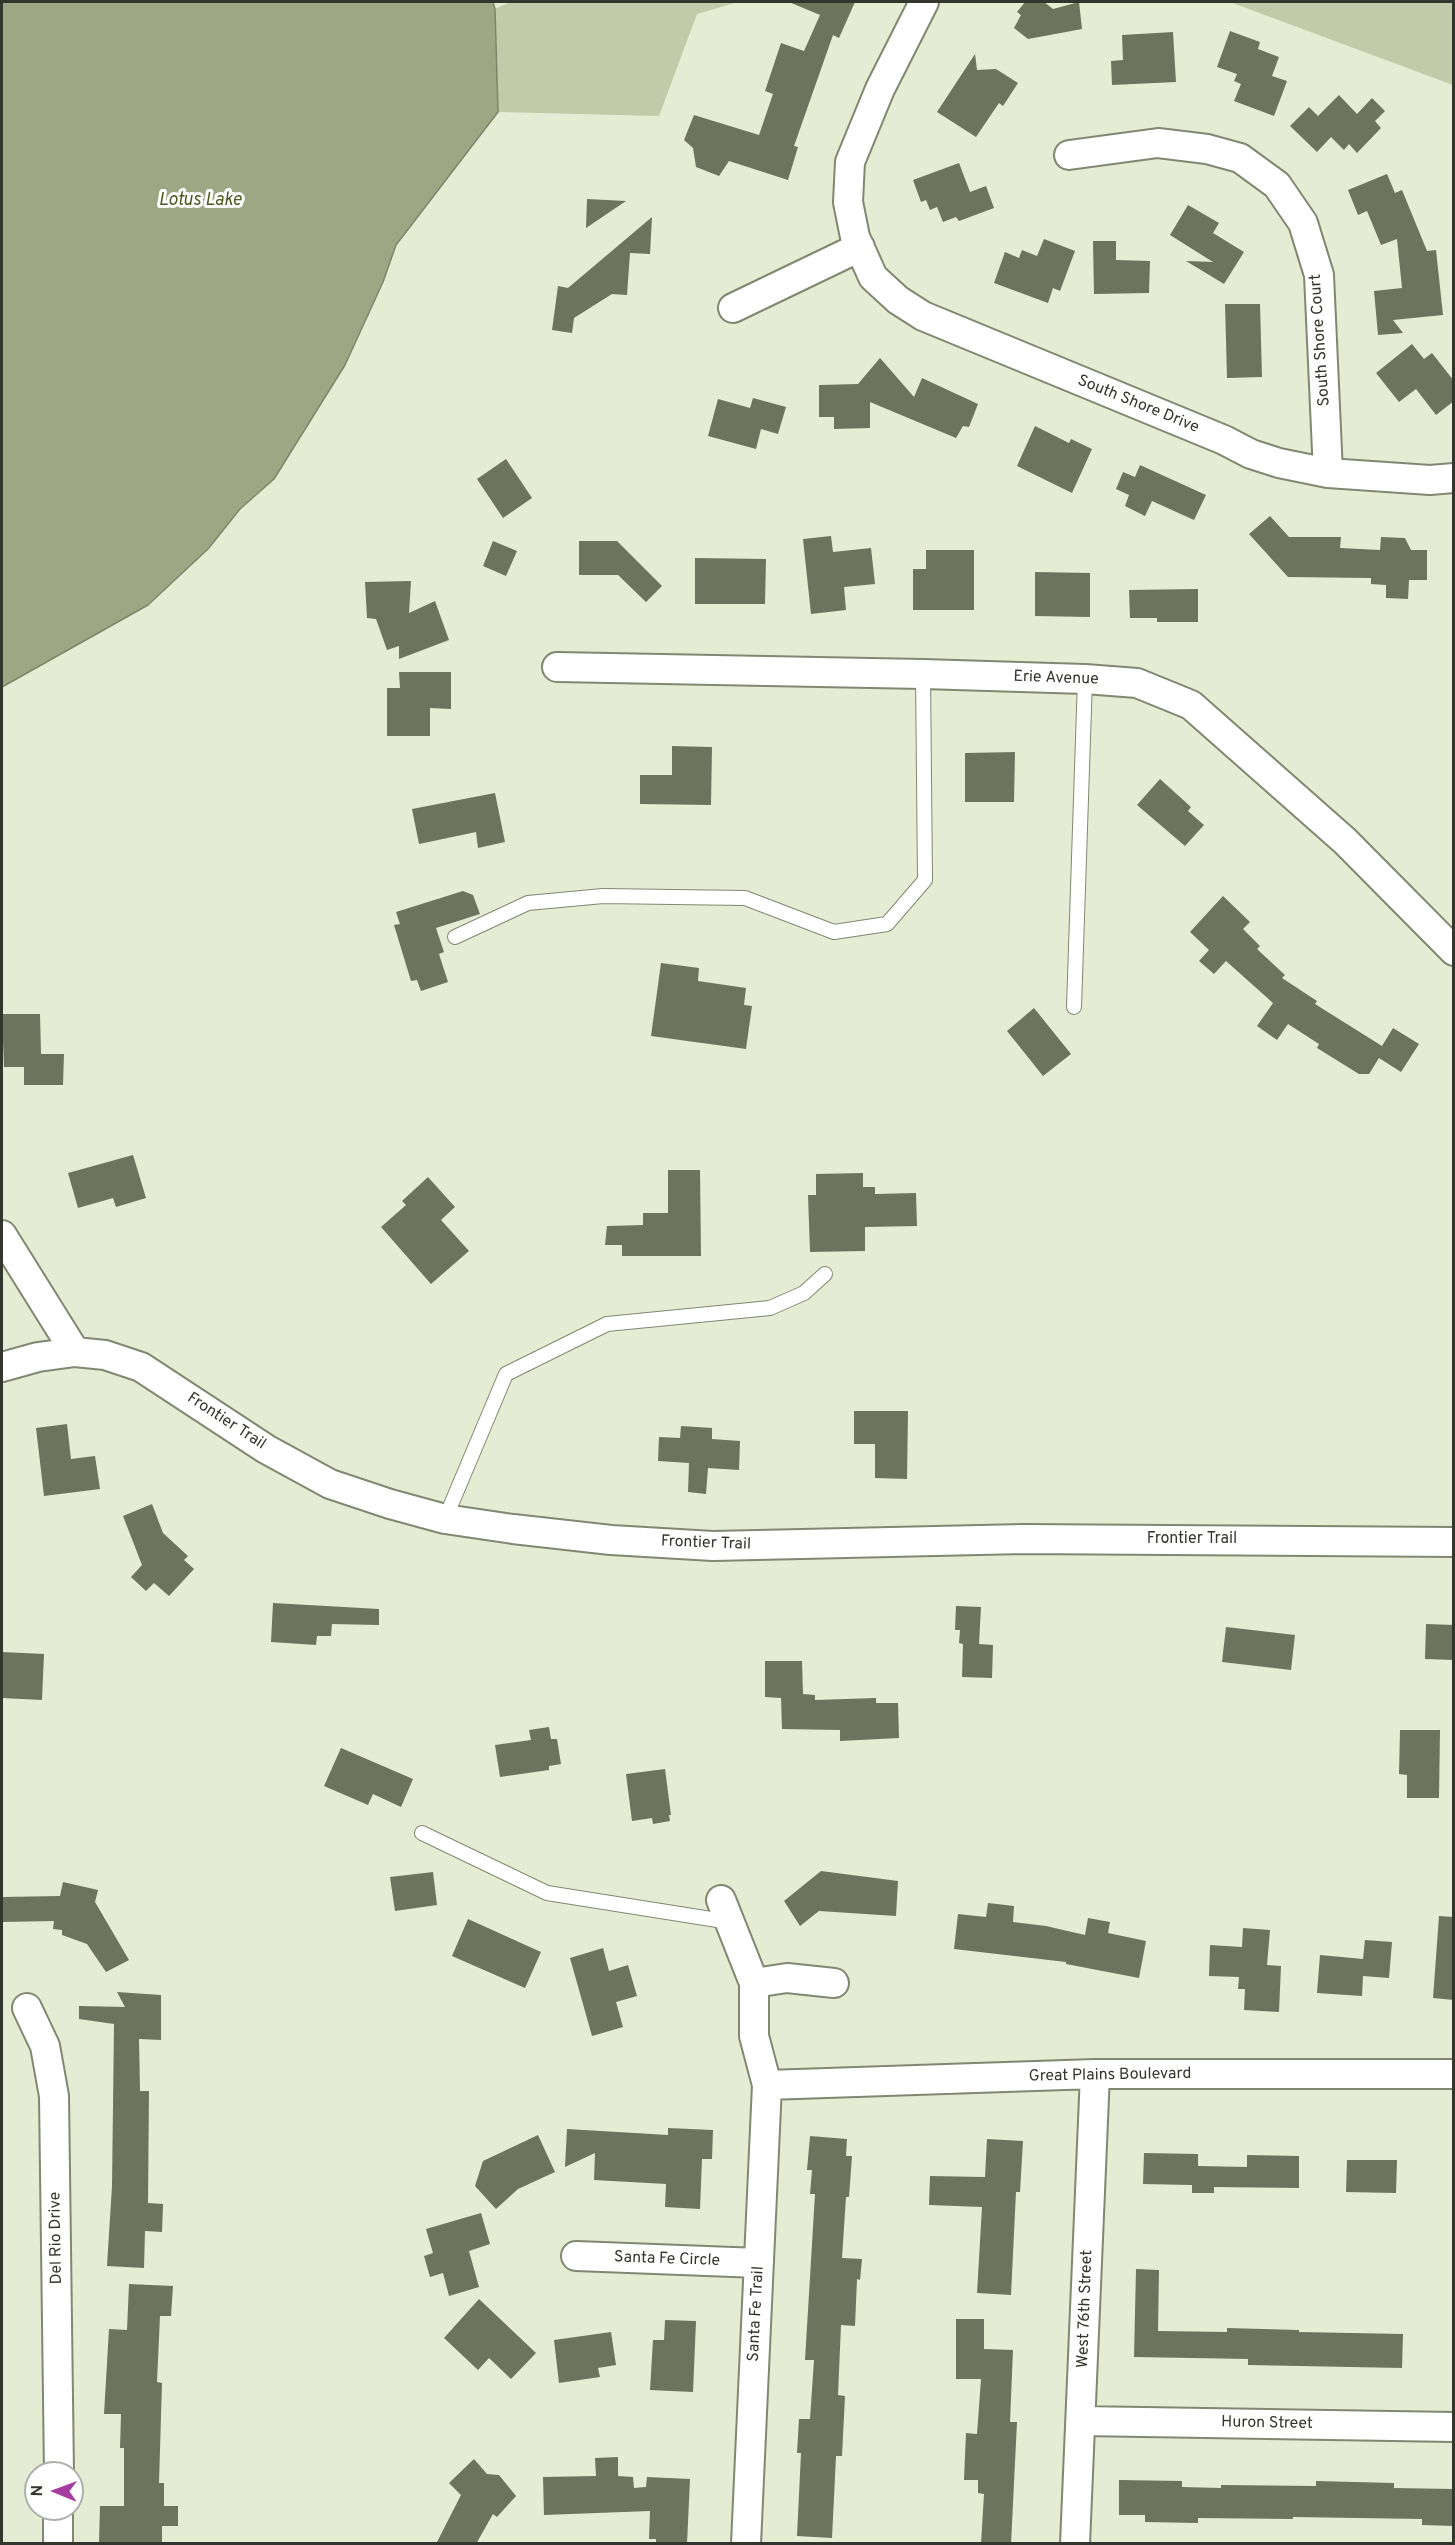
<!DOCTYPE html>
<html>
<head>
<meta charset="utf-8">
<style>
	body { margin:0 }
	#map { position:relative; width:1455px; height:2545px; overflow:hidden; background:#e5ecd3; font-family:Overpass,sans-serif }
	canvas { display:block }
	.frame { position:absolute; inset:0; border:3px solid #34362d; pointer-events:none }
	.north { position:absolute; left:24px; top:2461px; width:60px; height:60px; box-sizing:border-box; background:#fff; border:2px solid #aeafab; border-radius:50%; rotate:271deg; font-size:16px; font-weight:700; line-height:24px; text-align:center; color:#34362d }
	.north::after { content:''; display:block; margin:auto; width:21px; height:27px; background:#a43da0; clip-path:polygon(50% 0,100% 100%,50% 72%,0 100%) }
</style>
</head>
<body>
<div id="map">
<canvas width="1455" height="2545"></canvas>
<div class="frame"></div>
<div class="north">N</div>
</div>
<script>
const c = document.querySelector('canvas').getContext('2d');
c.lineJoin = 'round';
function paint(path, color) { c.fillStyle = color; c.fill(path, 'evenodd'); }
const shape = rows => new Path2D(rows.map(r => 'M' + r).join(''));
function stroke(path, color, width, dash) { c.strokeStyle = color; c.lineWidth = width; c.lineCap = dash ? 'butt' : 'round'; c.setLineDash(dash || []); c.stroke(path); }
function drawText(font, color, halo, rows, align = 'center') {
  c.font = font + ' Overpass,sans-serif'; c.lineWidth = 6; c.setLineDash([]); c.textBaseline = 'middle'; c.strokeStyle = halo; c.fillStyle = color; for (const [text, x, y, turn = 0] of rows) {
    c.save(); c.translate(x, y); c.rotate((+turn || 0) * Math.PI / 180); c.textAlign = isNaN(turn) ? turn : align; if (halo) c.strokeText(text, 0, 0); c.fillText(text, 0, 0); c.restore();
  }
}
const green = shape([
	[510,2,738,2,697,14,659,116,498,112,495,9],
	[1230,2,1453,2,1453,85]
]);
const water = shape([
	[2,2,493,2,495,9,498,112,396,245,383,282,345,365,274,479,240,509,208,549,148,605,2,687,2,2]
]);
const building = shape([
	[789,2,855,2,839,38,833,35,794,146,798,147,788,180,729,161,719,176,696,167,693,148,684,140,694,115,759,135,773,94,765,91,781,43,804,51,820,15],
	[1025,2,1044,2,1053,9,1079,2,1082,29,1028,39,1014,28,1021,15,1017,12],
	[1230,31,1260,42,1258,49,1279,57,1272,76,1287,81,1274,116,1234,101,1241,84,1234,81,1237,74,1217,67],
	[1173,32,1176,82,1112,85,1111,61,1123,60,1122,35],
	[975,54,977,70,996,69,1018,83,1003,106,999,103,976,137,937,112],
	[1339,95,1357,114,1372,98,1385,111,1375,121,1381,128,1357,153,1349,144,1344,150,1331,137,1317,152,1290,126,1309,107,1318,116],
	[959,163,970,192,986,186,994,208,959,221,956,217,943,222,937,207,930,210,926,200,921,202,913,180],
	[1387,174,1395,193,1402,190,1427,251,1436,250,1443,315,1393,320,1403,333,1378,335,1374,291,1402,288,1397,239,1381,245,1367,211,1358,215,1348,190],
	[587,199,626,201,586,228],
	[1188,205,1219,223,1213,233,1244,252,1224,284,1186,261,1213,262,1170,235],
	[652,217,650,254,630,253,627,295,612,294,574,318,572,333,552,330,558,286,568,288],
	[1044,239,1075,251,1060,291,1053,288,1048,303,994,283,1005,252,1019,258,1022,250,1037,256],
	[1093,241,1116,241,1116,260,1150,261,1149,293,1094,294],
	[1225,304,1260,304,1262,377,1227,378],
	[1412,344,1424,359,1432,353,1454,381,1454,401,1436,415,1416,389,1399,402,1376,373],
	[880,358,914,397,922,378,978,404,969,427,963,426,956,438,870,402,870,428,834,429,834,417,819,417,819,385,858,384],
	[753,398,786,407,778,434,761,429,756,449,708,436,718,399,750,408],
	[1035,426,1069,443,1071,439,1092,449,1072,493,1017,466],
	[506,459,532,498,503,518,477,479],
	[1140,465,1206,495,1194,520,1152,501,1145,516,1125,506,1129,495,1116,489,1123,472,1135,477],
	[1270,516,1289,537,1341,537,1340,548,1380,550,1381,537,1405,538,1411,550,1427,550,1427,580,1409,580,1408,599,1386,598,1386,585,1371,584,1371,578,1288,577,1249,534],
	[831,536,833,552,871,548,875,584,844,587,846,610,811,614,803,539],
	[493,541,517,551,506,576,483,566],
	[579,541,617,541,662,586,646,602,618,575,579,575],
	[926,550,974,550,974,610,913,610,913,569,926,569],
	[695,558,766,559,765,604,695,604],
	[1035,572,1090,573,1090,617,1035,616],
	[411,581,409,613,435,601,449,640,399,659,399,646,387,650,376,619,367,618,365,582],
	[1198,589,1198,622,1157,622,1157,618,1130,618,1129,590],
	[399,672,451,672,451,709,430,708,430,736,387,736,387,688,400,688],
	[672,746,712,747,711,805,640,804,640,775,672,775],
	[1015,752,1014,802,965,802,965,753],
	[1160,779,1191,807,1188,811,1204,825,1185,846,1137,805],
	[495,793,505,842,478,848,476,832,419,844,412,809],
	[463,891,473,895,480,914,436,928,444,952,439,954,448,982,421,991,417,980,411,981,394,925,400,924,396,912],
	[1223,896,1250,922,1243,929,1260,946,1257,949,1285,975,1282,978,1317,1001,1315,1004,1382,1046,1393,1028,1419,1044,1401,1072,1379,1058,1369,1074,1359,1074,1317,1048,1319,1044,1288,1024,1277,1040,1257,1026,1273,1003,1226,961,1214,974,1199,961,1209,950,1190,932],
	[661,963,699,968,698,981,746,988,744,1005,752,1006,746,1049,651,1036],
	[1034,1008,1071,1054,1043,1076,1007,1031],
	[2,1014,40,1014,41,1054,64,1054,63,1085,24,1085,24,1067,4,1067],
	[133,1155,146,1198,116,1207,113,1198,78,1208,68,1173],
	[668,1170,700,1170,701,1256,622,1256,622,1245,605,1245,607,1226,643,1225,643,1213,668,1213],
	[863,1173,863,1187,875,1187,875,1194,916,1193,917,1226,865,1227,865,1251,810,1252,808,1195,816,1195,816,1174],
	[428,1177,455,1207,441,1220,469,1251,431,1284,381,1227,406,1205,402,1201],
	[854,1411,908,1411,907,1479,875,1478,875,1444,854,1444],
	[67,1424,71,1459,95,1456,100,1489,44,1496,36,1428],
	[681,1426,712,1428,712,1439,740,1441,739,1470,708,1468,706,1494,688,1492,689,1463,658,1461,659,1437,680,1438],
	[152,1504,163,1533,188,1556,184,1560,194,1569,169,1596,154,1583,146,1591,131,1577,142,1565,123,1516],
	[273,1603,379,1609,379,1625,332,1624,331,1636,317,1636,316,1645,271,1642],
	[956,1606,981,1607,979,1644,993,1645,992,1678,962,1677,963,1644,959,1643,960,1630,955,1630],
	[1426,1624,1454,1625,1454,1660,1425,1659],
	[1226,1627,1295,1635,1291,1670,1222,1662],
	[2,1652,44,1654,42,1700,2,1698],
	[765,1661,802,1661,803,1694,815,1695,815,1700,876,1698,876,1703,898,1703,899,1738,840,1741,840,1730,782,1729,781,1698,765,1697],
	[549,1727,551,1739,557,1739,561,1764,549,1766,549,1770,500,1777,495,1745,531,1740,529,1730],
	[1400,1730,1440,1730,1439,1798,1407,1798,1407,1775,1399,1774],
	[341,1748,413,1779,401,1807,373,1794,368,1805,324,1786],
	[665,1769,671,1815,669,1815,670,1821,653,1824,652,1818,632,1821,626,1774],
	[821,1871,898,1881,896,1916,819,1911,800,1926,784,1901],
	[433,1872,437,1905,395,1911,390,1877],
	[63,1882,98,1890,95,1902,129,1960,106,1972,87,1944,62,1935,62,1930,53,1929,54,1921,2,1922,2,1897,60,1896],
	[988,1903,1014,1906,1013,1922,1046,1926,1085,1935,1088,1918,1110,1922,1108,1933,1146,1941,1139,1978,1066,1964,1066,1962,954,1949,958,1914,986,1917],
	[1439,1916,1454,1917,1454,2000,1433,1998],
	[468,1919,541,1952,525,1988,452,1956],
	[1243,1928,1270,1930,1267,1965,1281,1966,1279,2012,1244,2010,1245,1989,1238,1989,1239,1977,1209,1976,1210,1945,1242,1947],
	[1365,1940,1392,1942,1389,1978,1363,1976,1362,1996,1317,1993,1320,1955,1363,1959],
	[603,1948,609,1971,628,1965,637,1996,616,2002,623,2027,592,2036,570,1958],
	[117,1992,161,1995,161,2040,139,2039,140,2091,149,2091,148,2203,163,2204,162,2232,145,2231,144,2268,107,2266,112,2186,114,2024,79,2019,79,2006,125,2007],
	[668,2128,713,2130,712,2159,702,2159,700,2209,665,2207,666,2184,594,2180,595,2153,565,2167,567,2129,668,2135],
	[538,2135,555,2172,518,2189,496,2209,475,2186,483,2161],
	[810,2136,847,2139,846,2156,852,2156,849,2197,846,2197,842,2258,862,2259,860,2280,857,2279,855,2326,841,2325,838,2395,845,2396,842,2456,836,2456,832,2538,797,2536,801,2453,797,2453,799,2419,810,2419,814,2360,805,2360,815,2194,810,2194,812,2170,807,2170],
	[987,2139,1023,2141,1020,2192,1016,2192,1011,2295,977,2293,982,2207,929,2205,930,2176,985,2177],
	[1144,2153,1198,2154,1198,2166,1247,2167,1247,2155,1299,2156,1299,2188,1214,2187,1214,2193,1192,2193,1192,2185,1143,2184],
	[1347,2160,1397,2160,1396,2193,1346,2192],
	[481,2213,490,2244,469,2251,479,2287,449,2296,443,2273,430,2277,424,2256,433,2253,426,2229],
	[1136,2269,1159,2270,1158,2331,1227,2332,1227,2328,1299,2330,1299,2332,1403,2334,1402,2368,1248,2365,1248,2359,1134,2357],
	[129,2284,173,2286,171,2316,160,2316,157,2382,162,2383,159,2483,164,2483,164,2506,178,2506,178,2526,162,2526,162,2542,99,2542,100,2506,124,2506,124,2448,120,2448,121,2414,104,2414,109,2329,127,2330],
	[479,2299,536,2353,511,2379,489,2358,478,2370,444,2338],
	[956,2319,984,2319,984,2349,1013,2350,1010,2422,1017,2422,1011,2544,981,2544,984,2494,978,2493,978,2480,964,2480,966,2433,977,2434,981,2379,956,2379],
	[665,2320,696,2321,693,2392,650,2390,653,2340,664,2340],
	[611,2332,616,2365,598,2368,600,2377,559,2383,554,2340],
	[618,2457,618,2476,633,2477,634,2488,646,2487,647,2477,690,2479,687,2544,656,2544,656,2539,649,2539,650,2511,544,2515,543,2477,596,2476,595,2458],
	[474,2459,487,2474,499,2475,516,2496,497,2517,493,2514,476,2544,436,2544,461,2495,449,2483],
	[1119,2480,1182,2481,1182,2487,1221,2488,1221,2485,1316,2486,1316,2481,1394,2483,1394,2488,1454,2489,1454,2526,1422,2525,1422,2519,1293,2517,1293,2519,1198,2518,1198,2523,1145,2522,1145,2515,1119,2515]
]);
const lane = shape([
	[455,937,528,903,603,896,745,898,834,932,887,924,925,880,923,674],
	[1074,1007,1085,679],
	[445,1519,506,1374,607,1324,770,1308,804,1293,825,1274],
	[422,1833,547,1893,730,1922]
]);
const street = shape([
	[924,2,880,89,850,162,848,202,855,237,873,277,898,300,923,316,1224,440,1251,454,1279,463,1328,473,1430,480,1454,478],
	[1069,155,1158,143,1207,149,1240,158,1277,185,1303,223,1319,275,1328,473],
	[733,308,860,247],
	[557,667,923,674,1085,679,1137,683,1191,705,1345,841,1454,951],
	[2,1235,75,1352],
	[2,1367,38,1357,75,1352,105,1355,141,1367,266,1449,330,1484,390,1504,445,1519,513,1529,611,1540,713,1546,1024,1539,1454,1542],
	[721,1900,754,1983,754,2036,767,2085,746,2544],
	[754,1983,787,1978,834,1983],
	[27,2008,45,2046,54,2096,59,2473],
	[767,2085,1095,2074,1454,2074],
	[576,2256,759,2263],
	[1081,2421,1454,2427],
	[58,2544,58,2509],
	[1075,2544,1095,2074]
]);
const streetNames = [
	["South Shore Court",1321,340,-94],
	["South Shore Drive",1138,405,22],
	["Erie Avenue",1056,679,2],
	["Frontier Trail",226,1422,33],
	["Frontier Trail",1192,1540],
	["Frontier Trail",706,1544,2],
	["Great Plains Boulevard",1110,2076,-1],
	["Del Rio Drive",57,2238,-91],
	["Santa Fe Circle",667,2260,2],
	["West 76th Street",1086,2309,-88],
	["Santa Fe Trail",757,2314,-87],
	["Huron Street",1267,2424,1]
];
const waterNames = [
	["Lotus Lake",200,201]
];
paint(green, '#c1caa9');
paint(water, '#9ea784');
stroke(water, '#7e856a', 1.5);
paint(building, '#6d735d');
stroke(lane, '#828771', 16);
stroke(street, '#828771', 32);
stroke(lane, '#fff', 14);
stroke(street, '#fff', 28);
drawText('16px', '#34362d', '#fff', streetNames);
drawText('italic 18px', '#4e5922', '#fff', waterNames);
</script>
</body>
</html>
